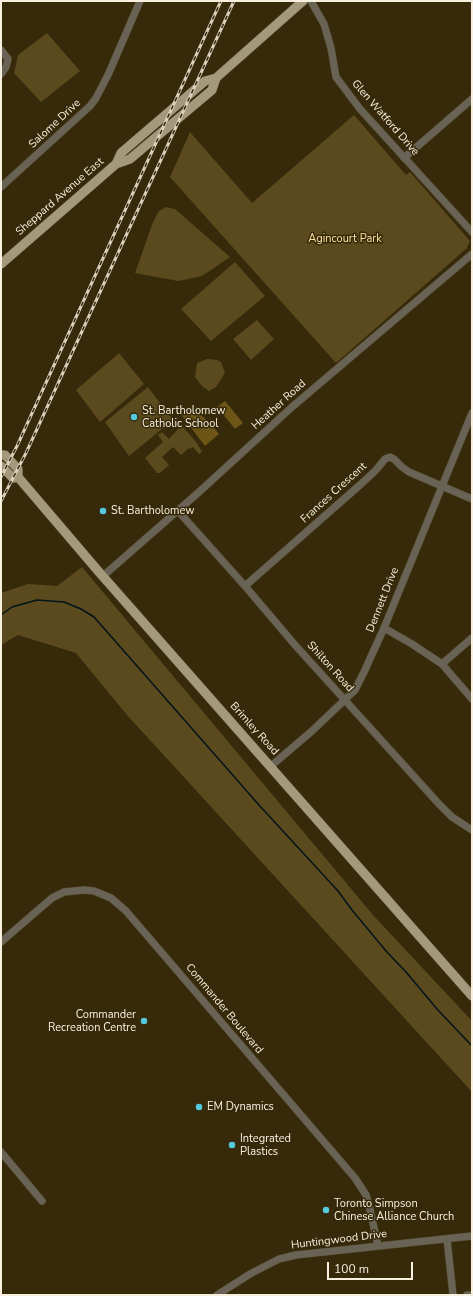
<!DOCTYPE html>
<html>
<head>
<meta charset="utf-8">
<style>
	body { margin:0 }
	#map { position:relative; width:473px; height:1296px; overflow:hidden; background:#362a0b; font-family:"Nunito Sans",sans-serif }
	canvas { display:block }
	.frame { position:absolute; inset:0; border:2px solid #f8f0df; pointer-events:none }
	.scale { position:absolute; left:327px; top:1262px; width:86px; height:18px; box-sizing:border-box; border:2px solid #f8f0df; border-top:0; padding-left:5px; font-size:12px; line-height:14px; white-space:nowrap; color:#f8f0df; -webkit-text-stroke:3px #362a0b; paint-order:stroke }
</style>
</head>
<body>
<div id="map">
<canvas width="473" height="1296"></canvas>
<div class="frame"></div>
<div class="scale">100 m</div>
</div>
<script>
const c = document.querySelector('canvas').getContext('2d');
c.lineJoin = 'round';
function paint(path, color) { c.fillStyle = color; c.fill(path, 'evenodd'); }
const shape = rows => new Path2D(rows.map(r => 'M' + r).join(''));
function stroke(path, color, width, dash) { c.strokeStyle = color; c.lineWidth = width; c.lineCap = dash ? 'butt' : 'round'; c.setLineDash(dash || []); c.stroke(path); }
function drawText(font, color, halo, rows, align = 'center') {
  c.font = font + ' "Nunito Sans",sans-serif'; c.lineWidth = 3; c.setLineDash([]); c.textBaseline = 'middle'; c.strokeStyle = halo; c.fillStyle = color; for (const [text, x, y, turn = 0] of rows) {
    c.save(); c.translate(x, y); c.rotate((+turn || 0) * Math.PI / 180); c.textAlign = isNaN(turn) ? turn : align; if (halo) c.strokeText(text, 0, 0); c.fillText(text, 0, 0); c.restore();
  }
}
const green = shape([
	[47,33,80,71,41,102,14,73,18,55],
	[354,115,406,175,410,172,470,241,467,248,336,363,170,177,190,132,252,203],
	[166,207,175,209,230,257,202,276,178,281,135,273,153,222,159,211],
	[235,262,265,296,211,341,181,309],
	[257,320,274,339,251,360,233,339],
	[119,353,144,384,100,422,76,390],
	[207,359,217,360,221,362,225,373,216,387,209,391,202,386,195,377,197,363],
	[148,387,173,420,129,456,105,422],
	[183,427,197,443,202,452,199,454,193,447,190,449,189,448,181,455,173,447,162,457,169,465,160,473,157,473,145,458,163,442,158,435,162,432,169,439,179,428,180,429],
	[82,567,373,915,472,1021,472,1092,127,715,76,653,18,635,1,645,1,593,28,584,57,586]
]);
const forest = shape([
	[225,401,243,423,235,429,217,407],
	[179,407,202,416,210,423,219,434,205,446,183,417]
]);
const stream = shape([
	[1,615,12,607,37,600,64,602,81,609,94,617,259,805,338,891,352,910,386,951,406,972,437,1009,472,1046]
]);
const minor = shape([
	[311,1,324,24,331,48,336,77,360,109,472,232],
	[1,50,8,59,6,67,1,74],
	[404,158,472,99],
	[1,187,90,106,96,98,108,75,140,1],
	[178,511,245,586,295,645,439,804,452,817,472,830],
	[103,576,199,492,292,407,472,254],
	[245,586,361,484,376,470,385,459,390,457,394,459,402,467,409,472,472,499],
	[384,628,412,644,442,664,472,699],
	[442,664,472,638],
	[271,766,312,731,355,690,364,672,384,628,472,413],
	[1,942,52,898,64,892,84,890,94,891,111,898,126,911,355,1178,366,1195,369,1205,378,1246],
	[1,1152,42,1201],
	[447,1239,453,1295],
	[217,1295,250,1274,279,1259,296,1255,472,1236],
	[467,1295,472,1295]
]);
const major = shape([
	[116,164,121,153,205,81,216,78,303,1],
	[1,264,116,164,130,159,212,90,216,78],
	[1,455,5,455,18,469,18,477,99,572,472,996],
	[1,466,13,478,18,477]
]);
const rail = shape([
	[1,477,17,446,221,1],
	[1,501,26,453,234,1]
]);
const markers = [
	[134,417,4,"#55cadf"],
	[103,511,4,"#55cadf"],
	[144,1021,4,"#55cadf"],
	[199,1107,4,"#55cadf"],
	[232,1145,4,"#55cadf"],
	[326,1210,4,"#55cadf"]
];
const streetNames = [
	["Glen Watford Drive",385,118,49],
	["Salome Drive",55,124,-43],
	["Sheppard Avenue East",60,197,-41],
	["Heather Road",279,405,-42],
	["Frances Crescent",334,493,-42],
	["Dennett Drive",383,600,-68],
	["Shilton Road",330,667,48],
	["Brimley Road",254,729,48],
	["Commander Boulevard",224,1009,50],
	["Huntingwood Drive",339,1240,-7]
];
const parkNames = [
	["Agincourt Park",345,239]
];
const poiNames = [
	["St. Bartholomew",142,411],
	["Catholic School",142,424],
	["St. Bartholomew",111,511],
	["Commander",136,1015,"right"],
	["Recreation Centre",136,1028,"right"],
	["EM Dynamics",207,1107],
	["Integrated",240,1139],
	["Plastics",240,1152],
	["Toronto Simpson",334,1204],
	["Chinese Alliance Church",334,1217]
];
paint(green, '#5b4a1e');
paint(forest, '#6c5517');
stroke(stream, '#001419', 1.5);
stroke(minor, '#514629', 8);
stroke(major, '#514629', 10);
stroke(minor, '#696355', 7);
stroke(major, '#a5997d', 9);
stroke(rail, '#d9d1bd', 3);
stroke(rail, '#362a0b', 1.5, [4.5]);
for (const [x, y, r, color] of markers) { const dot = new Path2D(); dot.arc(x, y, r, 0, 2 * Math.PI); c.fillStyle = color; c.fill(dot); stroke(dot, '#362a0b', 1.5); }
drawText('11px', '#f8f0df', '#362a0b', streetNames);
drawText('11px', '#fee19e', '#362a0b', parkNames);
drawText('11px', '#f8f0df', '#362a0b', poiNames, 'left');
</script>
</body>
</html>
